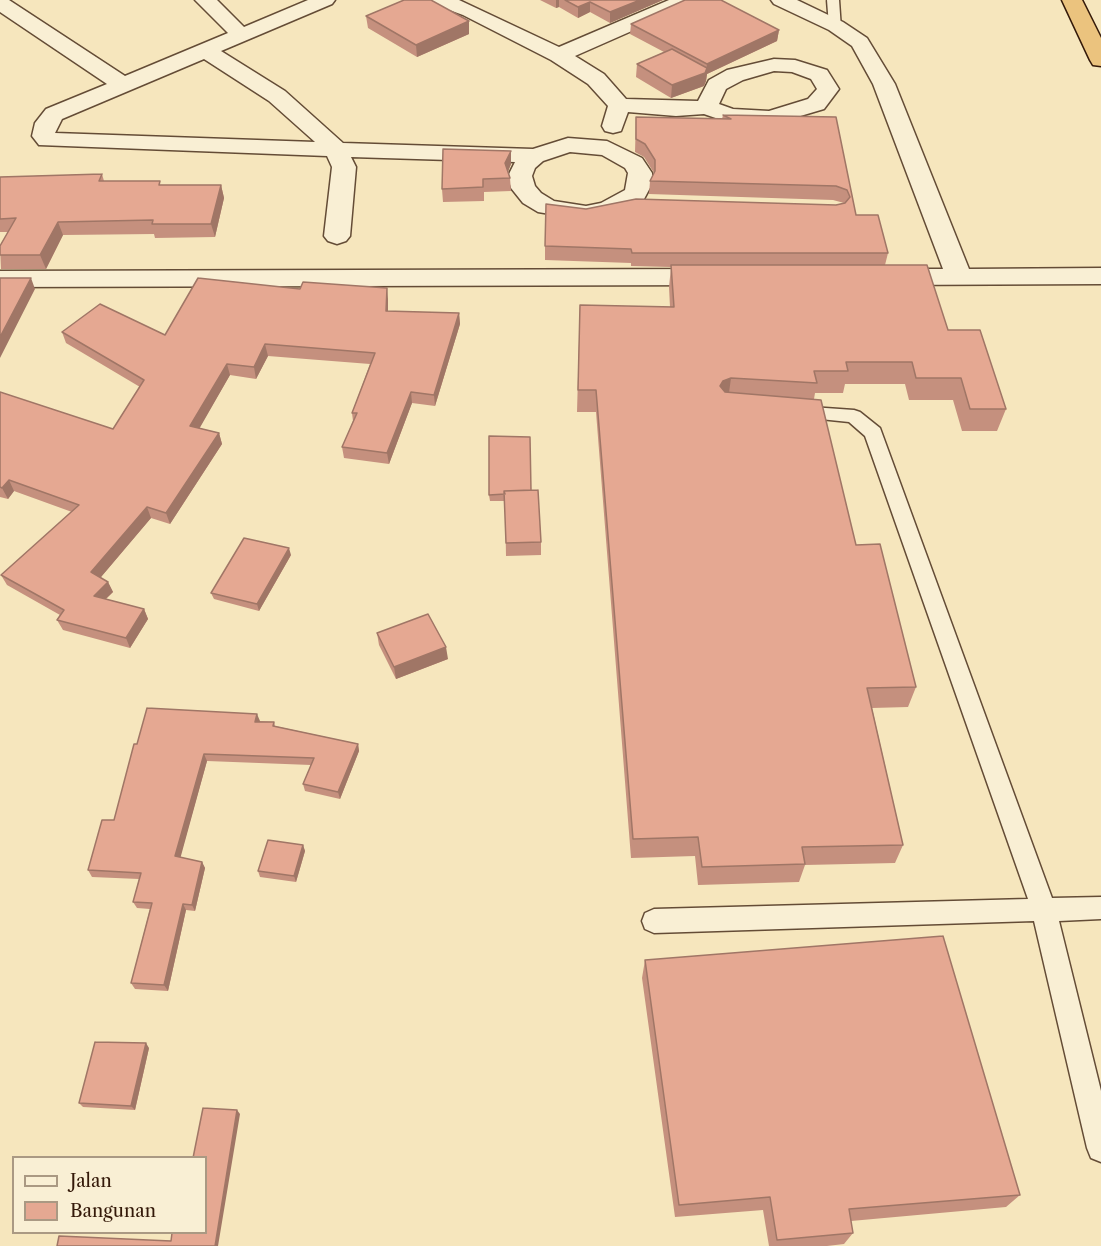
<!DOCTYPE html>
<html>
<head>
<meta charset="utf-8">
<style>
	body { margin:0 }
	#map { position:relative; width:1101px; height:1246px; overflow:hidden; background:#f6e6bd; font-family:"Libre Caslon Text",serif }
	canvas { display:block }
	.legend { position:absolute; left:12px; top:1156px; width:195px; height:78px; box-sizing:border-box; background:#f9efd4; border:2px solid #aa9983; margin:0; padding:8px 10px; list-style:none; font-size:18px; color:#341909 }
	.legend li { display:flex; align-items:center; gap:12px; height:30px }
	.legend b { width:30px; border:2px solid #aa9983 }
</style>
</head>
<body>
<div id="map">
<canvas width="1101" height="1246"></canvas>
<ul class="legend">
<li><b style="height:8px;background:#f9efd4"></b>Jalan</li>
<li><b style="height:16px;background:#e5a892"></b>Bangunan</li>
</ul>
</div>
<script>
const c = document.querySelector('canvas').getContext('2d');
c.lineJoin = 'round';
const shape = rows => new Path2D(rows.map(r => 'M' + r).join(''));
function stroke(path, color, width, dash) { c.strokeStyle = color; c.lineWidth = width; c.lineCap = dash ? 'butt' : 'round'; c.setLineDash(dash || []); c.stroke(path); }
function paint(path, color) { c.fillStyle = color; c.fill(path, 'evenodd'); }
const service = shape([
	[827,0,839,0,841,29,836,30,829,26,827,0],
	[797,406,854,410,860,412,880,428,1052,898,1101,897,1101,919,1059,921,1101,1091,1101,1162,1091,1158,1087,1148,1034,921,654,933,645,929,642,921,645,913,654,909,1028,899,865,436,849,422,791,416,788,412,791,408,797,406]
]);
const minor = shape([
	[0,0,9,0,125,76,228,33,195,0,217,0,244,27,308,0,335,0,332,4,221,51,285,91,343,143,533,149,568,138,607,141,642,158,652,173,652,184,644,199,632,208,615,215,586,220,538,212,523,203,511,188,508,176,515,162,351,157,356,167,350,236,346,241,337,244,328,241,324,236,332,167,327,156,39,145,32,136,35,123,46,109,107,84,0,12,0,0],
	[204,59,269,101,315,142,55,133,62,119,204,59],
	[570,152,602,155,625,168,628,173,625,190,601,203,586,206,554,201,541,193,535,186,532,176,535,168,543,161,570,152],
	[430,0,459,0,559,47,669,0,696,0,693,4,575,56,604,74,626,99,698,101,709,80,727,70,774,59,795,60,827,70,839,89,824,109,770,125,730,123,704,114,676,116,628,112,621,131,613,133,605,131,602,126,608,106,588,84,551,60,463,15,433,4,430,0],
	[774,71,792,72,811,79,817,89,808,99,769,111,733,109,719,104,726,89,743,80,774,71],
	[771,0,797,0,843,22,867,38,895,84,969,269,1101,268,1101,284,887,285,878,283,874,277,878,271,887,269,943,269,873,84,852,46,829,30,774,4,771,0],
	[715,269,724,271,728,277,724,283,715,285,0,287,0,271,715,269]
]);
const trunk = shape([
	[1062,0,1082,0,1101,38,1101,66,1093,65,1090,60,1062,0]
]);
const wall = shape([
	[540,0,663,0,610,23,590,12,578,18,559,7,556,8],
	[366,16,469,34,417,57,368,28],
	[631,24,779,30,777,41,707,74,706,81,704,86,671,98,636,77,637,64,664,52,630,34],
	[723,115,836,117,856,215,888,253,885,265,948,330,1006,409,997,431,962,431,953,400,909,400,905,384,845,384,843,393,815,393,814,399,856,545,916,687,908,707,872,708,903,845,895,863,805,865,799,882,698,885,695,856,631,858,596,412,577,412,580,305,670,307,669,287,671,267,631,266,631,263,545,260,545,246,586,209,836,205,844,203,833,200,649,194,650,181,654,173,644,157,635,152,636,117,722,119],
	[511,164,508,171,510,178,511,191,484,192,484,201,443,202,442,189],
	[102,174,104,181,162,185,221,185,224,198,215,237,155,238,154,234,63,235,46,269,1,269,0,246,8,232,0,232,0,177],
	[388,299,388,311,459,313,460,324,435,406,412,403,389,464,344,458,342,447,353,421,352,413,370,364,268,356,256,379,230,375,199,428,219,433,222,444,170,524,151,518,100,578,108,582,113,592,106,599,144,609,148,619,130,648,63,630,57,620,60,615,7,585,1,575,72,512,14,491,8,499,0,497,0,392,113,429,140,387,66,343,62,332,165,335],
	[531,490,541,542,541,555,506,556,505,501,490,501,489,495],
	[291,555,259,611,214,599,211,593],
	[377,633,448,659,396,679,379,645],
	[260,721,274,722,275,726,358,744,359,751,340,799,305,791,303,784,311,765,207,761,180,857,202,862,205,868,195,911,186,910,168,991,135,989,131,983,150,909,137,908,133,902,139,879,92,877,88,870,114,820,137,744],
	[303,845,305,851,296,882,260,877,258,871],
	[645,960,1020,1195,1006,1207,851,1221,853,1233,844,1244,827,1246,769,1246,763,1210,675,1217,642,978],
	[149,1048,135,1110,83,1107,79,1103]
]);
const shadedWall = shape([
	[556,0,559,0,559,7,556,8],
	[640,0,663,0,610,23,610,12],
	[590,2,590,12,578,18,578,7],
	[469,21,469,34,417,57,416,45],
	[779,30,777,41,707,74,706,81,704,86,671,98,672,85,706,71,707,64],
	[511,151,511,164,506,177,505,163],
	[221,185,224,198,215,237,211,224],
	[58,222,63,235,46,269,40,255],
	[31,278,35,289,0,358,0,337],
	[387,288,388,299,388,322,386,311],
	[459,313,460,324,435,406,434,395],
	[265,344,268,356,256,379,254,367],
	[227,364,230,375,194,438,190,426],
	[731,378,728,400,720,386,723,381],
	[411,392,412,403,389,464,387,453],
	[219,433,222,444,170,524,166,513],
	[9,480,14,491,8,499,2,488],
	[147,507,151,518,96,583,91,572],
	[289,548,291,555,259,611,257,604],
	[108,582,113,592,98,606,94,596],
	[144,609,148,619,130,648,126,638],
	[446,647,448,659,396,679,394,667],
	[257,714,260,721,258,729,255,722],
	[358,744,359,751,340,799,338,792],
	[204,754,207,761,179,863,175,856],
	[303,845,305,851,296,882,294,876],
	[202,862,205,868,195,911,192,905],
	[183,904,186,910,168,991,164,985],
	[146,1043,149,1048,135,1110,131,1106],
	[237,1110,240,1114,218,1246,215,1246]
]);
const building = shape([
	[404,0,431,0,469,21,416,45,366,16,404,0],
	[565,0,640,0,610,12,590,2,578,7,565,0],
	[685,0,721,0,779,30,707,64,631,24,685,0],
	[672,49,707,68,705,73,672,85,637,64,672,49],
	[723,115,836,117,856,215,878,215,888,253,632,253,631,249,545,246,546,204,586,209,636,199,836,205,845,203,850,197,847,190,836,186,650,181,655,171,655,160,645,144,636,139,636,117,731,119,723,115],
	[443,149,511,151,505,163,510,178,483,179,483,187,442,189,443,149],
	[102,174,99,181,160,181,159,185,221,185,211,224,152,224,153,220,58,222,40,255,0,255,0,246,16,218,0,219,0,177,102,174],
	[671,265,927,265,948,330,980,330,1006,409,970,409,961,378,916,378,912,362,846,362,848,371,814,371,817,383,731,378,723,381,720,386,725,392,821,400,856,545,880,544,916,687,867,688,903,845,802,847,805,864,702,867,698,837,633,839,596,390,578,390,580,305,674,307,671,265],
	[0,278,31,278,0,337,0,278],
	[198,278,300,289,303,282,387,288,386,311,459,313,434,395,411,392,387,453,342,447,357,413,352,413,375,353,265,344,254,367,227,364,190,426,219,433,166,513,147,507,91,572,108,582,94,596,144,609,126,638,57,620,64,610,1,575,79,505,9,480,2,488,0,487,0,392,113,429,144,380,62,332,100,304,165,335,198,278],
	[489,436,530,437,531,490,504,491,505,494,489,495,489,436],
	[538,490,541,542,506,543,504,491,538,490],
	[244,538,289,548,257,604,211,593,244,538],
	[428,614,446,647,394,667,377,633,428,614],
	[147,708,257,714,255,722,274,722,273,726,358,744,338,792,303,784,314,758,204,754,175,856,202,862,192,905,183,904,164,985,131,983,152,903,133,902,141,873,88,870,102,820,114,820,134,744,137,744,147,708],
	[268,840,303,845,294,876,258,871,268,840],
	[943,936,1020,1195,849,1209,853,1233,777,1240,770,1197,679,1205,645,960,943,936],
	[95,1042,146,1043,131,1106,79,1103,95,1042],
	[203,1108,237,1110,215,1246,57,1246,59,1236,171,1241,172,1233,206,1233,206,1158,193,1158,203,1108]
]);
stroke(service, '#644c36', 3);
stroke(minor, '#644c36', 3);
stroke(trunk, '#341909', 3);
paint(service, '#f9efd4');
paint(minor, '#f9efd4');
paint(trunk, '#ebc37e');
paint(wall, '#c5907e');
paint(shadedWall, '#a07666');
paint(building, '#e5a892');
stroke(building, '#a07666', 1.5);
</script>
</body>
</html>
